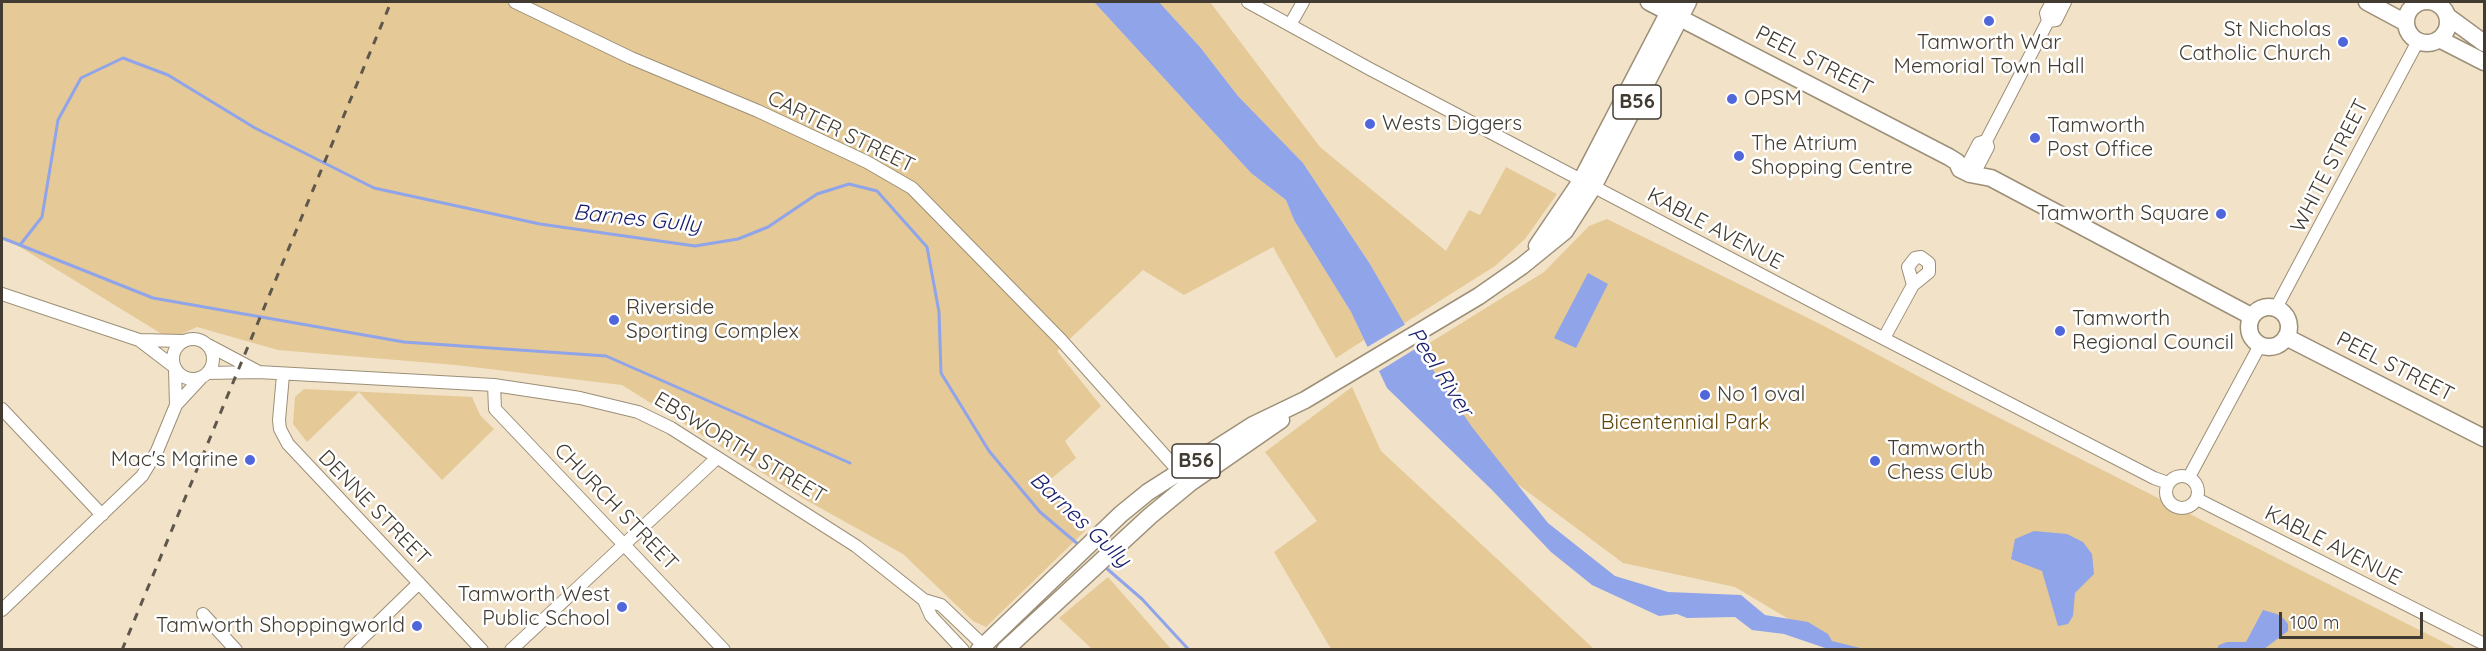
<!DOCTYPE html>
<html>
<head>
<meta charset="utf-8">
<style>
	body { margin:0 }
	#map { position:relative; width:2486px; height:651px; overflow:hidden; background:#f1e2c8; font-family:Quicksand,sans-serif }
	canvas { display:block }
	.frame { position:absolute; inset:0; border:3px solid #413b31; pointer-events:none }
	.scale { position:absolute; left:2279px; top:612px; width:144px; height:27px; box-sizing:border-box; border:3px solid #413b31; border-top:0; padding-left:8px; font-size:18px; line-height:21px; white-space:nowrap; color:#413b31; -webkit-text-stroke:4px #fff; paint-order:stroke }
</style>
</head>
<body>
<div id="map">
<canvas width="2486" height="651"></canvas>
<div class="frame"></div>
<div class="scale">100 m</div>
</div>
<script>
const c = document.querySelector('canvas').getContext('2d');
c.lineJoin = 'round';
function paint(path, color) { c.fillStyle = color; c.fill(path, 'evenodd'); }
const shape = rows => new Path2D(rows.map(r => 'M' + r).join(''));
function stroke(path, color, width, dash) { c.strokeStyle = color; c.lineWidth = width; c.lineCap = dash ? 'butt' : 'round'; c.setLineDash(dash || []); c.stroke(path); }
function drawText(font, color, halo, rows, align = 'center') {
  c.font = font + ' Quicksand,sans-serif'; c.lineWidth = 5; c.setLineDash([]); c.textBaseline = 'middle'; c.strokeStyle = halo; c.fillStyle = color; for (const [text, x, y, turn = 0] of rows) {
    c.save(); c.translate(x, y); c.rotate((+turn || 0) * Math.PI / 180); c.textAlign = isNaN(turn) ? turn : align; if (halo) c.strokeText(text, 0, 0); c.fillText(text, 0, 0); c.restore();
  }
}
const green = shape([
	[2,2,1094,2,1251,173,1286,200,1294,220,1351,312,1364,340,1336,358,1273,247,1184,295,1143,270,1057,351,1101,406,1065,441,1076,458,1046,483,1085,531,986,627,973,621,903,554,806,500,622,385,456,365,278,350,197,327,170,339,2,236],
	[1159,2,1210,2,1320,147,1446,251,1469,210,1480,215,1506,167,1557,194,1525,239,1495,266,1403,324,1370,264,1303,163,1238,96,1200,47],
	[1607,219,1822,325,1944,390,2457,649,1839,649,1735,587,1623,563,1488,462,1410,355,1544,272,1589,226],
	[1352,387,1381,451,1594,649,1331,649,1274,552,1317,521,1265,452],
	[304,389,472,397,480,415,494,429,442,480,359,392,307,442,293,424,295,397],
	[1108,577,1171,649,1092,649,1059,618]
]);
const water = shape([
	[1094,2,1159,2,1200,47,1238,96,1303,163,1370,264,1420,351,1472,427,1548,523,1615,576,1668,592,1741,595,1765,615,1808,622,1828,634,1832,641,1864,649,1828,649,1784,634,1752,630,1735,617,1687,618,1677,614,1659,616,1592,585,1551,552,1492,490,1387,388,1351,312,1294,220,1286,200,1251,173],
	[1588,273,1608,284,1576,348,1554,338],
	[2034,531,2067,534,2083,542,2092,554,2094,574,2075,593,2073,616,2068,624,2058,626,2042,571,2011,559,2015,539],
	[2263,610,2277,614,2284,619,2288,624,2288,631,2264,649,2217,649,2219,645,2227,642,2246,642]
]);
const pier = shape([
	[1406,324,1420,346,1376,373,1364,349]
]);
const stream = shape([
	[2,238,20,245,42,217,58,120,81,78,123,58,168,75,255,128,374,188,540,224,695,246,738,239,768,227,817,194,849,184,877,191,927,247,939,312,941,373,989,451,1040,512,1079,545],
	[20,245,153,298,404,342,606,356,850,463],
	[1105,567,1142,599,1189,650]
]);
const minor = shape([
	[515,2,631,58,758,111,867,162,912,188,1061,340,1184,477],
	[1248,2,1368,68,1836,314,2154,478,2168,483],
	[2437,4,2438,2],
	[2048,21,2056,20,2065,2],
	[1290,25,1303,2],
	[1969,162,1979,143,1986,141,2011,93,2048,21,2046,13,2052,2],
	[1978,166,1988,147,1986,141],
	[2,294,139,340,183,341],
	[2276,308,2418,41],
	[1884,338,1913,285,1929,272,1929,263,1921,257,1915,258,1908,267,1913,285],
	'173 359a20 20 0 1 1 40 0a20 20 0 1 1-40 0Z',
	[139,340,173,366],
	[208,345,257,371],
	[175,370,176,405],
	[207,373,258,372,494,385,580,398,638,412,671,428,856,546,924,600,941,605,983,645],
	[283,375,279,420,280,429,288,444,482,650],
	[494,385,495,409,724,650],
	[2,409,102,515],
	'2166 492a16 16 0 1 1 32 0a16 16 0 1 1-32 0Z',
	[2189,477,2260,345],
	[2197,499,2484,644],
	[924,600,931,616,963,650],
	[2,610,142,476,157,451,176,405,201,378],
	[203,614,236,650],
	[350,650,419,583],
	[511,650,717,458]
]);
const major = shape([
	'2406 22a21 21 0 1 1 42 0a21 21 0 1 1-42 0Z',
	[1649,2,1949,157,1957,162,1960,169,1970,174,1991,178,2251,316],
	[2367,2,2406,23],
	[2447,16,2484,43],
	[2439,39,2484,62],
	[1537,246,1581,181,1674,2],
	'2249 327a20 20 0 1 1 40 0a20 20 0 1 1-40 0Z',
	[2286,337,2484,438],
	[979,650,1121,514,1148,492,1253,425,1305,400,1479,296,1522,266,1565,231,1593,187,1688,2],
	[1005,650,1150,516,1190,483,1281,420]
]);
const rail = shape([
	[122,650,391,2]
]);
const markers = [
	[1989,21,6,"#5066db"],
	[2343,42,6,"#5066db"],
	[1732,99,6,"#5066db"],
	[1370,124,6,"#5066db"],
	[2035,138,6,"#5066db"],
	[1739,156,6,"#5066db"],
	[2221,214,6,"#5066db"],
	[614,320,6,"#5066db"],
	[2060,331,6,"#5066db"],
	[1705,395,6,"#5066db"],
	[250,460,6,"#5066db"],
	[1875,461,6,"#5066db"],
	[622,607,6,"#5066db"],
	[417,626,6,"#5066db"]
];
const shields = [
	[1637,102,48],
	[1196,461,48]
];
const shieldNames = [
	["B56",1637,102],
	["B56",1196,461]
];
const poiNames = [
	["St Nicholas",2331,30,"right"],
	["Catholic Church",2331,54,"right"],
	["Tamworth War",1989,43,"center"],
	["Memorial Town Hall",1989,67,"center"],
	["OPSM",1744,99],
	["Wests Diggers",1382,124],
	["Tamworth",2047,126],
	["Post Office",2047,150],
	["The Atrium",1751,144],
	["Shopping Centre",1751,168],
	["Tamworth Square",2209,214,"right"],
	["Riverside",626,308],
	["Sporting Complex",626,332],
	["Tamworth",2072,319],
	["Regional Council",2072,343],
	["No 1 oval",1717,395],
	["Tamworth",1887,449],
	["Chess Club",1887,473],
	["Mac's Marine",238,460,"right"],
	["Tamworth West",610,595,"right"],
	["Public School",610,619,"right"],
	["Tamworth Shoppingworld",405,626,"right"]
];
const streetNames = [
	["PEEL STREET",1814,61,27],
	["CARTER STREET",841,132,26],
	["WHITE STREET",2330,166,-63],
	["KABLE AVENUE",1715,229,28],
	["PEEL STREET",2395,367,27],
	["EBSWORTH STREET",740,448,31],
	["CHURCH STREET",616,507,46],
	["DENNE STREET",374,508,46],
	["KABLE AVENUE",2333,546,27]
];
const parkNames = [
	["Bicentennial Park",1685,423]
];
const waterNames = [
	["Barnes Gully",637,219,6],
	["Peel River",1440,372,57],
	["Barnes Gully",1080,520,43]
];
paint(green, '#e5c997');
paint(water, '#90a4e9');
paint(pier, '#f1e2c8');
stroke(stream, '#90a4e9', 3);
stroke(minor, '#9d8f77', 14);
stroke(major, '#9d8f77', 19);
stroke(minor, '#fff', 12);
stroke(major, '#fff', 16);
stroke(rail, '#5f574b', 3, [8, 8]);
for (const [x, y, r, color] of markers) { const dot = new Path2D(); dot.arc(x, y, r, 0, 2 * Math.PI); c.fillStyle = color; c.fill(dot); stroke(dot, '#fff', 2); }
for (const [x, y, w] of shields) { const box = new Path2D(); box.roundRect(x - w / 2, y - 17, w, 34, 4.5); c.fillStyle = '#fff'; c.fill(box); stroke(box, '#413b31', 1.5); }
drawText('bold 20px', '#413b31', null, shieldNames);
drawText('21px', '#413b31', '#fff', poiNames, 'left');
drawText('21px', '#413b31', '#fff', streetNames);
drawText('21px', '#61460a', '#fff', parkNames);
drawText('italic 22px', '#181d6c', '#fff', waterNames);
</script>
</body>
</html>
